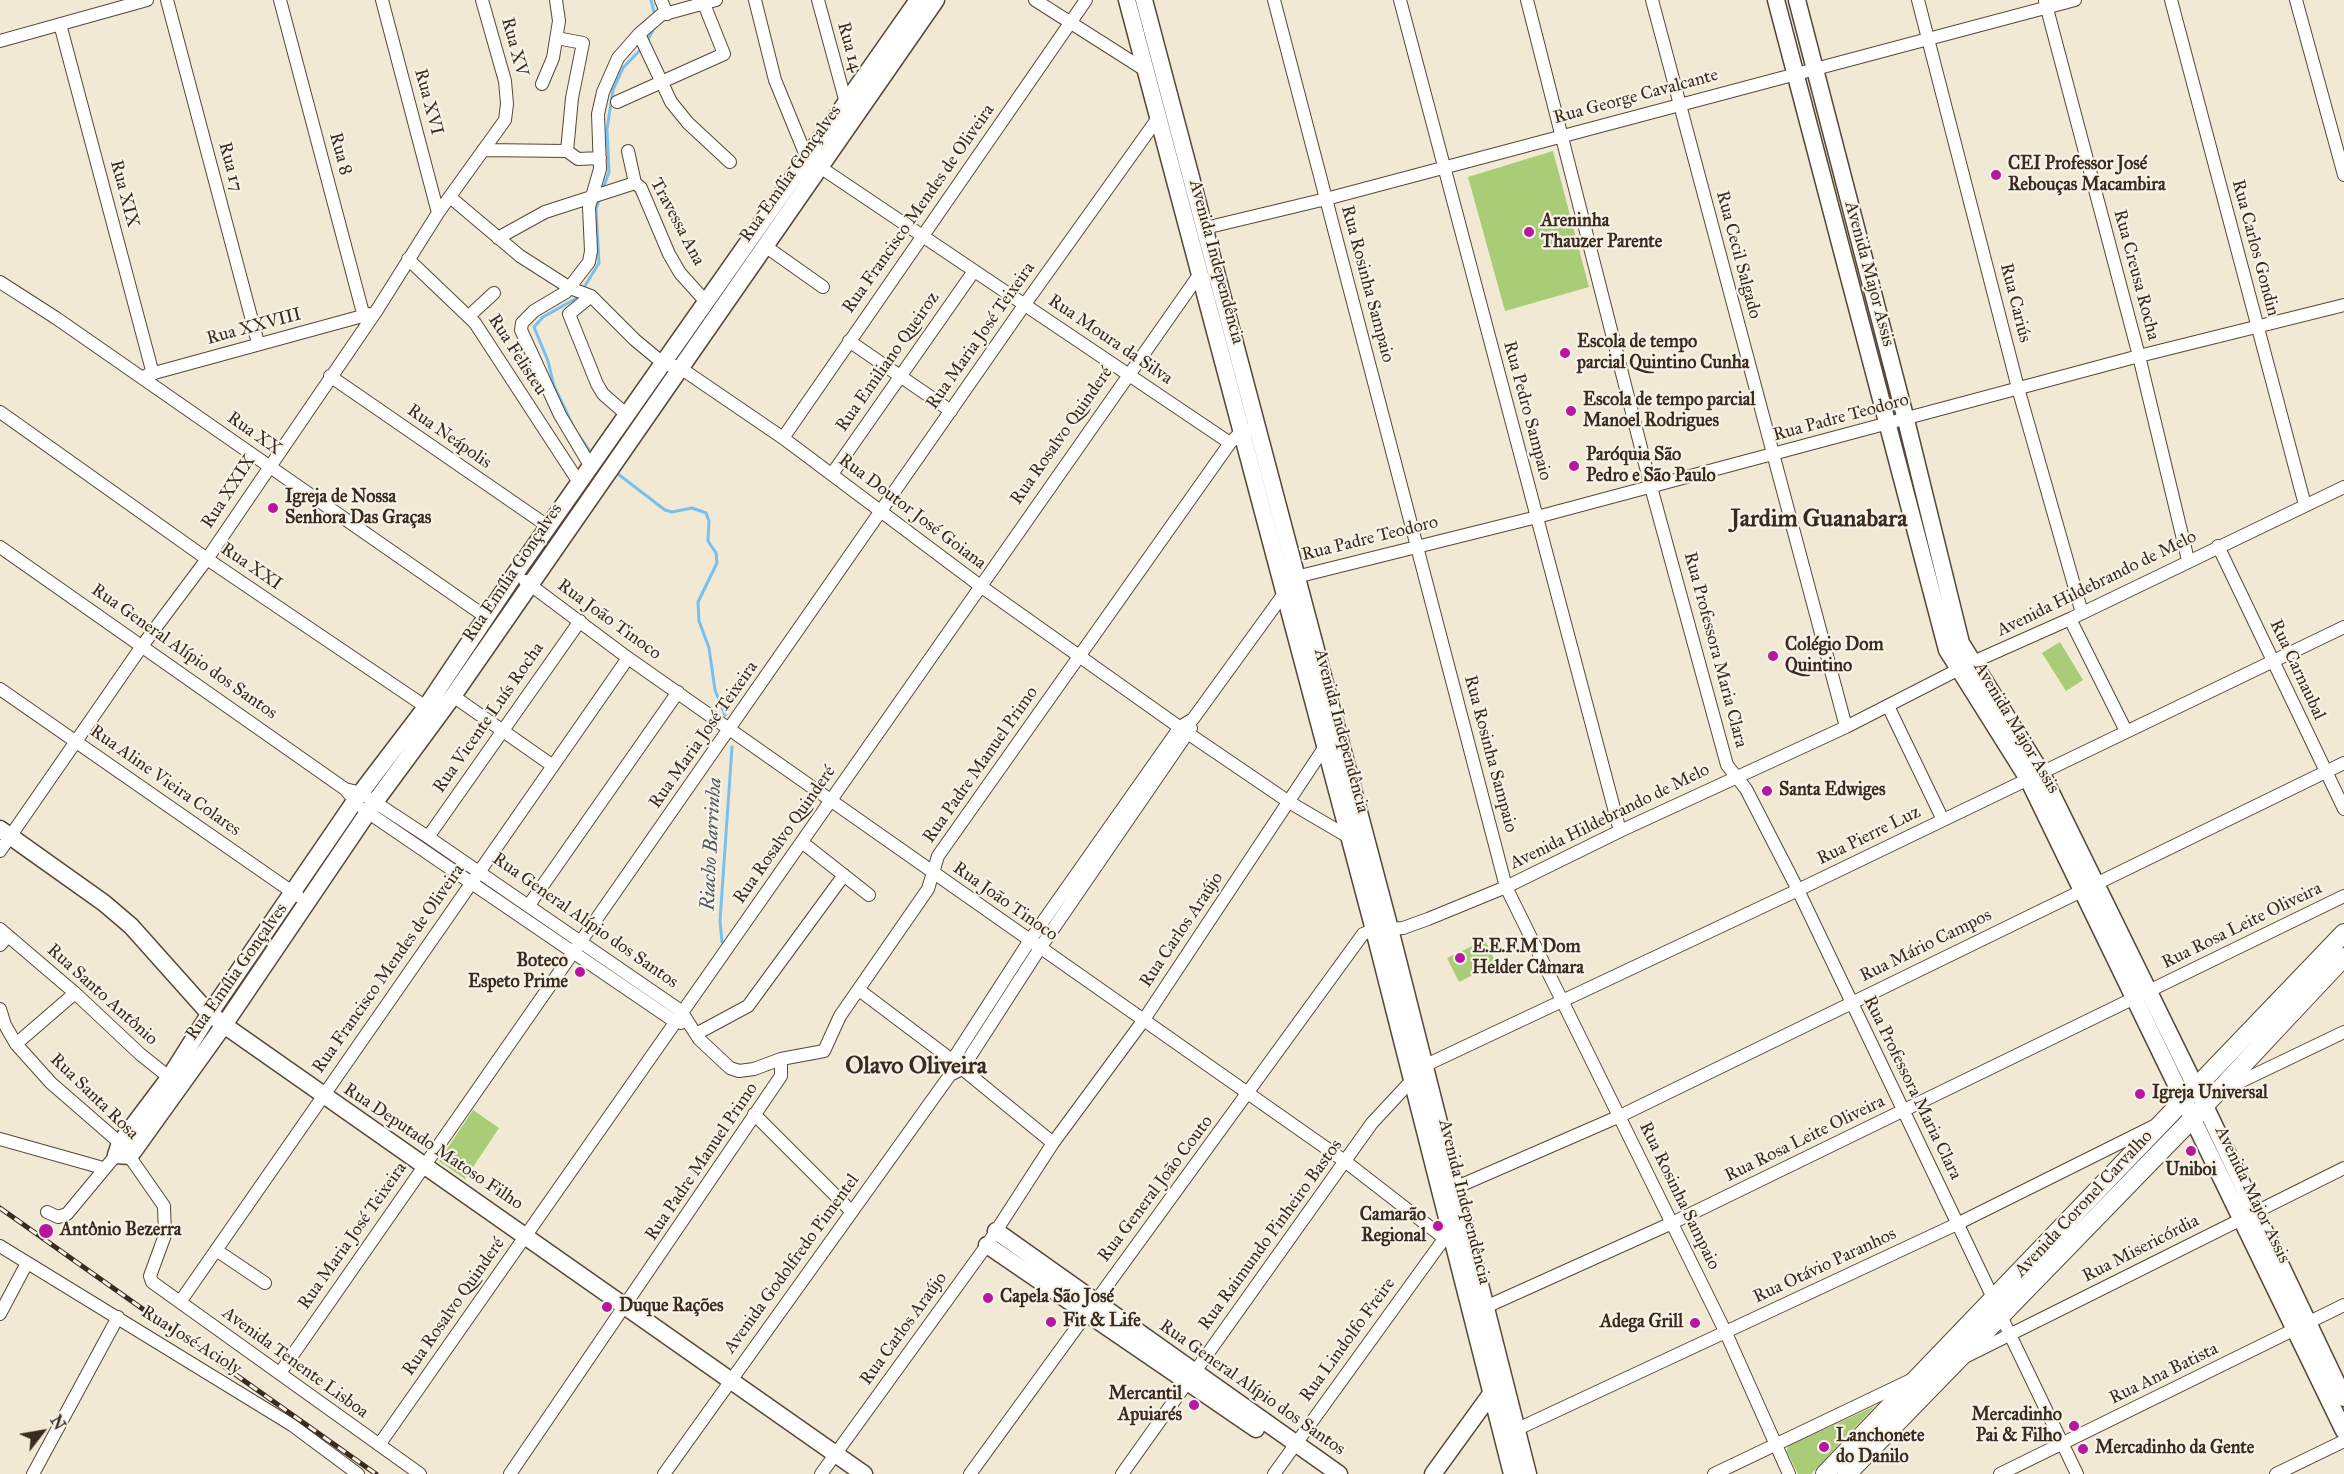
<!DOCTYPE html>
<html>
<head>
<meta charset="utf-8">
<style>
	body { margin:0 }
	#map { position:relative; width:2344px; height:1474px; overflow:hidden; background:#f1e9d3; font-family:"IM FELL Great Primer",serif }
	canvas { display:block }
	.north { position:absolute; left:12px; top:1402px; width:60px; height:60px; -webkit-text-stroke:4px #f7f3e8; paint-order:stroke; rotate:59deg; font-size:16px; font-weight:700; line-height:24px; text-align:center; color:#3b2a1e }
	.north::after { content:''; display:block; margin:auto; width:21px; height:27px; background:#3b2a1e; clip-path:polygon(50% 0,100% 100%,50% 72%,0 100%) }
</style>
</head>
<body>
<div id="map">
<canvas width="2344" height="1474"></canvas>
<div class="north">N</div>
</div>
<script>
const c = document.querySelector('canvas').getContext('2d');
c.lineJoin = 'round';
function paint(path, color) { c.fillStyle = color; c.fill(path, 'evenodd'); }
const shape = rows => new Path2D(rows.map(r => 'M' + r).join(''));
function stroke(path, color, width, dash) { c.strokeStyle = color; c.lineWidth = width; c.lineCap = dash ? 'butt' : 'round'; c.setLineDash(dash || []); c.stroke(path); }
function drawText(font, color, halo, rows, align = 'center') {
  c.font = font + ' "IM FELL Great Primer",serif'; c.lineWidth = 4.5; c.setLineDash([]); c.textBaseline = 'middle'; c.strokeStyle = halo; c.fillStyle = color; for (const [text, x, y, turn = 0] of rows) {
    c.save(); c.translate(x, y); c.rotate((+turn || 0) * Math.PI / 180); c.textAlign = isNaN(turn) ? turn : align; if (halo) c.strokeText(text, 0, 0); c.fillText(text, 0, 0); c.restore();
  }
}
const green = shape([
	[1553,151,1589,287,1505,311,1468,177],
	[2060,642,2083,680,2066,691,2042,653],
	[1485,940,1496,963,1459,982,1447,958],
	[473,1110,499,1128,465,1179,439,1161],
	[1875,1406,1811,1474,1798,1474,1787,1452,1788,1446]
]);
const stream = shape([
	[651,0,655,16],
	[646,43,656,25],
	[603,189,609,172,607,129,613,90,623,68,642,48],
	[583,289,599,263,596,209,600,198],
	[573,426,554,386,548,361,534,327,543,317,575,299,579,294],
	[578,434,589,450],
	[618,474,665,510,672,512,692,508,706,513,709,521,708,541,716,553,717,563,698,602,699,621,709,648,715,690,725,715],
	[722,942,720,921,732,747]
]);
const street = shape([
	[167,0,258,343],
	[280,0,364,317],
	[382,0,438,213],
	[661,0,667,14],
	[755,0,775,80,807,158],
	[818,0,846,103],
	[1035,0,1145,70],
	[1274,0,1506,887,1726,1333,1789,1474],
	[1400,0,1620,831],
	[1527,0,1651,487,1727,765,1746,789,1798,890,1994,1300],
	[1652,0,1846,727],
	[1918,0,2018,388,2082,613],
	[2171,0,2305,505],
	[2296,0,2344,175],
	[2045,1,2139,356,2188,560],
	[60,24,153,374],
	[639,34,671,102,688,123,730,162],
	[557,38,583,43,572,98,567,151],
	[0,41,147,0],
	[542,84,553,58,559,21,556,0],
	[617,102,724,54,704,4],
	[483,150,567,151,578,159,600,158],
	[628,151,635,183,641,188,669,254,680,273,707,303],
	[820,167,1230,443],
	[450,197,520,256,570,288,591,296,635,340,664,364,679,367,783,438,979,585,1189,734,1289,802,1352,839],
	[1205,228,1326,199,2075,0],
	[498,238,545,212,635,183],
	[765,246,823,287],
	[408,259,475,323,580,484],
	[0,282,56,318,486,617],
	[591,296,569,314,597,384,603,394,627,415],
	[469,316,494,293],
	[849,341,951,411],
	[147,375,370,314],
	[330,376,549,527],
	[0,412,207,559,426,707],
	[783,438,1086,0],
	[591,467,560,415,521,330,522,323,534,311,566,292,589,262,591,251,589,207,600,169,598,114,603,92,618,58,639,34,661,15,716,0],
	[832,474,974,271],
	[2218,546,2344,809],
	[0,547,345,789,349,794],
	[525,581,628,658,1346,1162,1444,1238],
	[2070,619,2126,731],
	[0,689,298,896],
	[453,696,553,766],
	[1888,706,1943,820],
	[345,789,361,793,428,837,681,1011,699,1039,730,1068,739,1071,754,1069,781,1059,824,1051,840,1016,928,889,938,856,1230,443,1241,432,1248,430],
	[363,809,674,1021,681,1023],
	[428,837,580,621],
	[803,843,869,895],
	[0,851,142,646,207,559,377,310,438,213,505,120,507,104,505,81,482,0],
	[529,905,678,692],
	[0,929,75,993,140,1054,175,1082],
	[0,945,8,936],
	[859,990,948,1057,1053,1143],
	[0,1009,5,1025,16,1044,51,1083,120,1143,164,1206,165,1235,150,1276,152,1282,420,1474],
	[696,1034,748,1006,844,875],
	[16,1044,75,993],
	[950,1075,962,1069,1040,948,1191,728],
	[2223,1090,2344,1032],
	[754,1114,852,1212],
	[0,1139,103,1168],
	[1457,1187,1620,1116,2344,763],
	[47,1212,58,1217,67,1214,116,1155],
	[0,1246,292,1425,358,1474],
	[216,1250,265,1283],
	[180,1302,628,658],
	[1479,1310,1672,1223,2344,896],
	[0,1314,27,1263],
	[2001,1316,2077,1474],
	[1967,1356,2344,1168],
	[280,1373,1025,304,1158,118],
	[1509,1433,1957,1224,2154,1126],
	[379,1445,1199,275],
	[33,1474,118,1317],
	[510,1474,781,1076,781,1059],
	[664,1474,950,1075,952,1061,1030,940,1180,727,1193,719,1296,577,1537,517,2139,356,2344,305],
	[821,1474,987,1245,1053,1143,1143,1021,1324,748,1330,746],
	[970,1474,1363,934,1374,930,1403,928,1428,919,1506,887,1620,831,1846,727,1971,663,2070,619,2344,487],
	[1122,1474,1372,1123,1426,1065,1798,890,2344,627],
	[1274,1474,1449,1232],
	[1714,1474,1911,1380],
	[2000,1474,2344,1305],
	[2276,1474,2344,1441]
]);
const secondary = shape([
	[918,0,515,574,426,707,359,795,210,1013,169,1078,120,1143,116,1155,130,1156,224,1025,375,802,453,696,936,0],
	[1127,0,1374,930,1512,1474],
	[1144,0,1390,929,1528,1474],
	[1776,0,1947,650,2028,779,2344,1431],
	[1797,0,1906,420,1961,643,2041,772,2205,1106,2344,1398],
	[0,829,104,903,131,926,206,1010,224,1025,864,1474],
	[996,1231,1339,1474],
	[987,1245,1256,1429],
	[1433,1474,1496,1387]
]);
const primary = shape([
	[1825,1474,2344,933],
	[1847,1474,2193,1118,2344,957]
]);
const rail = shape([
	[0,1208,376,1474]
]);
const markers = [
	[1996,175,6,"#b5179e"],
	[1529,232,6,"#b5179e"],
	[1565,353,6,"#b5179e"],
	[1571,411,6,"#b5179e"],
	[1574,466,6,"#b5179e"],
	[273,508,6,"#b5179e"],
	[1773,656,6,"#b5179e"],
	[1767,791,6,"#b5179e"],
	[1460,958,6,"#b5179e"],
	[580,972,6,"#b5179e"],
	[2140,1094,6,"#b5179e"],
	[2191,1151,6,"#b5179e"],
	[1438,1226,6,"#b5179e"],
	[46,1231,8,"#b5179e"],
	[988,1298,6,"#b5179e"],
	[607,1307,6,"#b5179e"],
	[1051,1322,6,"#b5179e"],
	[1695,1323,6,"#b5179e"],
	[1194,1405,6,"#b5179e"],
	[2074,1426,6,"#b5179e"],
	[1824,1447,6,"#b5179e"],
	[2083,1449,6,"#b5179e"]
];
const streetNames = [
	["Rua XV",514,47,75],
	["Rua 14",849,47,75],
	["Rua George Cavalcante",1636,97,-15],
	["Rua XVI",428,102,75],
	["Rua 8",340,154,75],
	["Rua 17",230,167,75],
	["Rua Emília Gonçalves",791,174,-55],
	["Rua XIX",124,194,75],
	["Rua Francisco Mendes de Oliveira",919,209,-55],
	["Travessa Ana",677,222,62],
	["Rua Carlos Gondin",2255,248,75],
	["Rua Cecil Salgado",1738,255,75],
	["Avenida Independência",1216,262,75],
	["Avenida Major Assis",1869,274,75],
	["Rua Creusa Rocha",2136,275,75],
	["Rua Rosinha Sampaio",1367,284,75],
	["Rua Cariús",2015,303,76],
	["Rua XXVIII",254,327,-15],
	["Rua Maria José Teixeira",981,336,-55],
	["Rua Moura da Silva",1110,340,34],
	["Rua Felisteu",517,355,57],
	["Rua Emiliano Queiroz",888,362,-55],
	["Rua Pedro Sampaio",1527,411,75],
	["Rua Padre Teodoro",1841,418,-15],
	["Rua XX",254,434,35],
	["Rua Rosalvo Quinderé",1062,436,-55],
	["Rua Neápolis",449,437,35],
	["Rua XXIX",229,492,-57],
	["Rua Doutor José Goiana",912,512,37],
	["Rua Padre Teodoro",1370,539,-14],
	["Rua XXI",251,567,34],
	["Rua Emília Gonçalves",513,573,-56],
	["Avenida Hildebrando de Melo",2097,584,-26],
	["Rua João Tinoco",609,620,36],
	["Rua Professora Maria Clara",1715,650,75],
	["Rua General Alípio dos Santos",184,652,35],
	["Rua Carnaubal",2297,670,65],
	["Rua Vicente Luís Rocha",489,718,-55],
	["Avenida Major Assis",2016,728,59],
	["Avenida Independência",1341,731,75],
	["Rua Maria José Teixeira",704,735,-55],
	["Rua Rosinha Sampaio",1490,754,75],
	["Rua Padre Manuel Primo",981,765,-55],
	["Rua Aline Vieira Colares",165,781,35],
	["Avenida Hildebrando de Melo",1610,817,-26],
	["Rua Rosalvo Quinderé",785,835,-55],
	["Rua Pierre Luz",1869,836,-26],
	["Rua João Tinoco",1005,902,35],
	["Rua General Alípio dos Santos",585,921,35],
	["Rua Rosa Leite Oliveira",2242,926,-26],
	["Rua Carlos Araújo",1182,930,-56],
	["Rua Mário Campos",1926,946,-26],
	["Rua Francisco Mendes de Oliveira",389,969,-55],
	["Rua Emília Gonçalves",237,972,-55],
	["Rua Santo Antônio",102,995,42],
	["Rua Professora Maria Clara",1912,1088,64],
	["Rua Santa Rosa",94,1097,44],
	["Rua Rosa Leite Oliveira",1805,1139,-26],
	["Rua Deputado Matoso Filho",433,1147,34],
	["Rua Padre Manuel Primo",702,1162,-56],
	["Rua General João Couto",1156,1189,-53],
	["Avenida Major Assis",2252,1195,64],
	["Rua Rosinha Sampaio",1679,1196,64],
	["Avenida Independência",1464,1202,76],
	["Avenida Coronel Carvalho",2084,1204,-47],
	["Rua Raimundo Pinheiro Bastos",1271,1235,-54],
	["Rua Maria José Teixeira",353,1236,-55],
	["Rua Misericórdia",2141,1249,-27],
	["Avenida Godolfredo Pimentel",792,1264,-54],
	["Rua Otávio Paranhos",1825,1266,-25],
	["Rua Rosalvo Quinderé",454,1307,-55],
	["Rua Carlos Araújo",904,1329,-54],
	["Rua Lindolfo Freire",1348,1340,-54],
	["Rua José Acioly",191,1341,32],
	["Avenida Tenente Lisboa",295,1363,36],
	["Rua Ana Batista",2164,1374,-26],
	["Rua General Alípio dos Santos",1252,1388,35]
];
const poiNames = [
	["CEI Professor José",2008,165],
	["Rebouças Macambira",2008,186],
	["Areninha",1541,222],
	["Thauzer Parente",1541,243],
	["Escola de tempo",1577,343],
	["parcial Quintino Cunha",1577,364],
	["Escola de tempo parcial",1583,401],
	["Manoel Rodrigues",1583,422],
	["Paróquia São",1586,456],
	["Pedro e São Paulo",1586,477],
	["Igreja de Nossa",285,498],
	["Senhora Das Graças",285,519],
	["Colégio Dom",1785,646],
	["Quintino",1785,667],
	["Santa Edwiges",1779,791],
	["E.E.F.M Dom",1472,948],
	["Helder Câmara",1472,969],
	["Boteco",568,962,"right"],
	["Espeto Prime",568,983,"right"],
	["Igreja Universal",2152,1094],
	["Uniboi",2191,1171,"center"],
	["Camarão",1426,1216,"right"],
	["Regional",1426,1237,"right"],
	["Antônio Bezerra",60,1231],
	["Capela São José",1000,1298],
	["Duque Rações",619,1307],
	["Fit & Life",1063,1322],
	["Adega Grill",1683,1323,"right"],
	["Mercantil",1182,1395,"right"],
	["Apuiarés",1182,1416,"right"],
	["Mercadinho",2062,1416,"right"],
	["Pai & Filho",2062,1437,"right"],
	["Lanchonete",1836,1437],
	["do Danilo",1836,1458],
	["Mercadinho da Gente",2095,1449]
];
const waterNames = [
	["Riacho Barrinha",712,844,-87]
];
const districtNames = [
	["Jardim Guanabara",1819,520],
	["Olavo Oliveira",916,1067]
];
paint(green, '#a8cd76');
stroke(stream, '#78c0f0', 3);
stroke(street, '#564739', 14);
stroke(secondary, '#564739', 19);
stroke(primary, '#564739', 20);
stroke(street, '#fff', 12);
stroke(secondary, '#fff', 16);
stroke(primary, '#fff', 18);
stroke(rail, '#3b2a1e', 5);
stroke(rail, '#f7f3e8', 3, [9]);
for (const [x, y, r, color] of markers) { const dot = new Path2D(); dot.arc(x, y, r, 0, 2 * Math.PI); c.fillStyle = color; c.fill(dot); stroke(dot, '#f7f3e8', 2); }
drawText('18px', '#3b2a1e', '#f7f3e8', streetNames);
drawText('bold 18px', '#3b2a1e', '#f7f3e8', poiNames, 'left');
drawText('italic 20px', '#4d575d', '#f7f3e8', waterNames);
drawText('bold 24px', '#3b2a1e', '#f7f3e8', districtNames);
</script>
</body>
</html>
